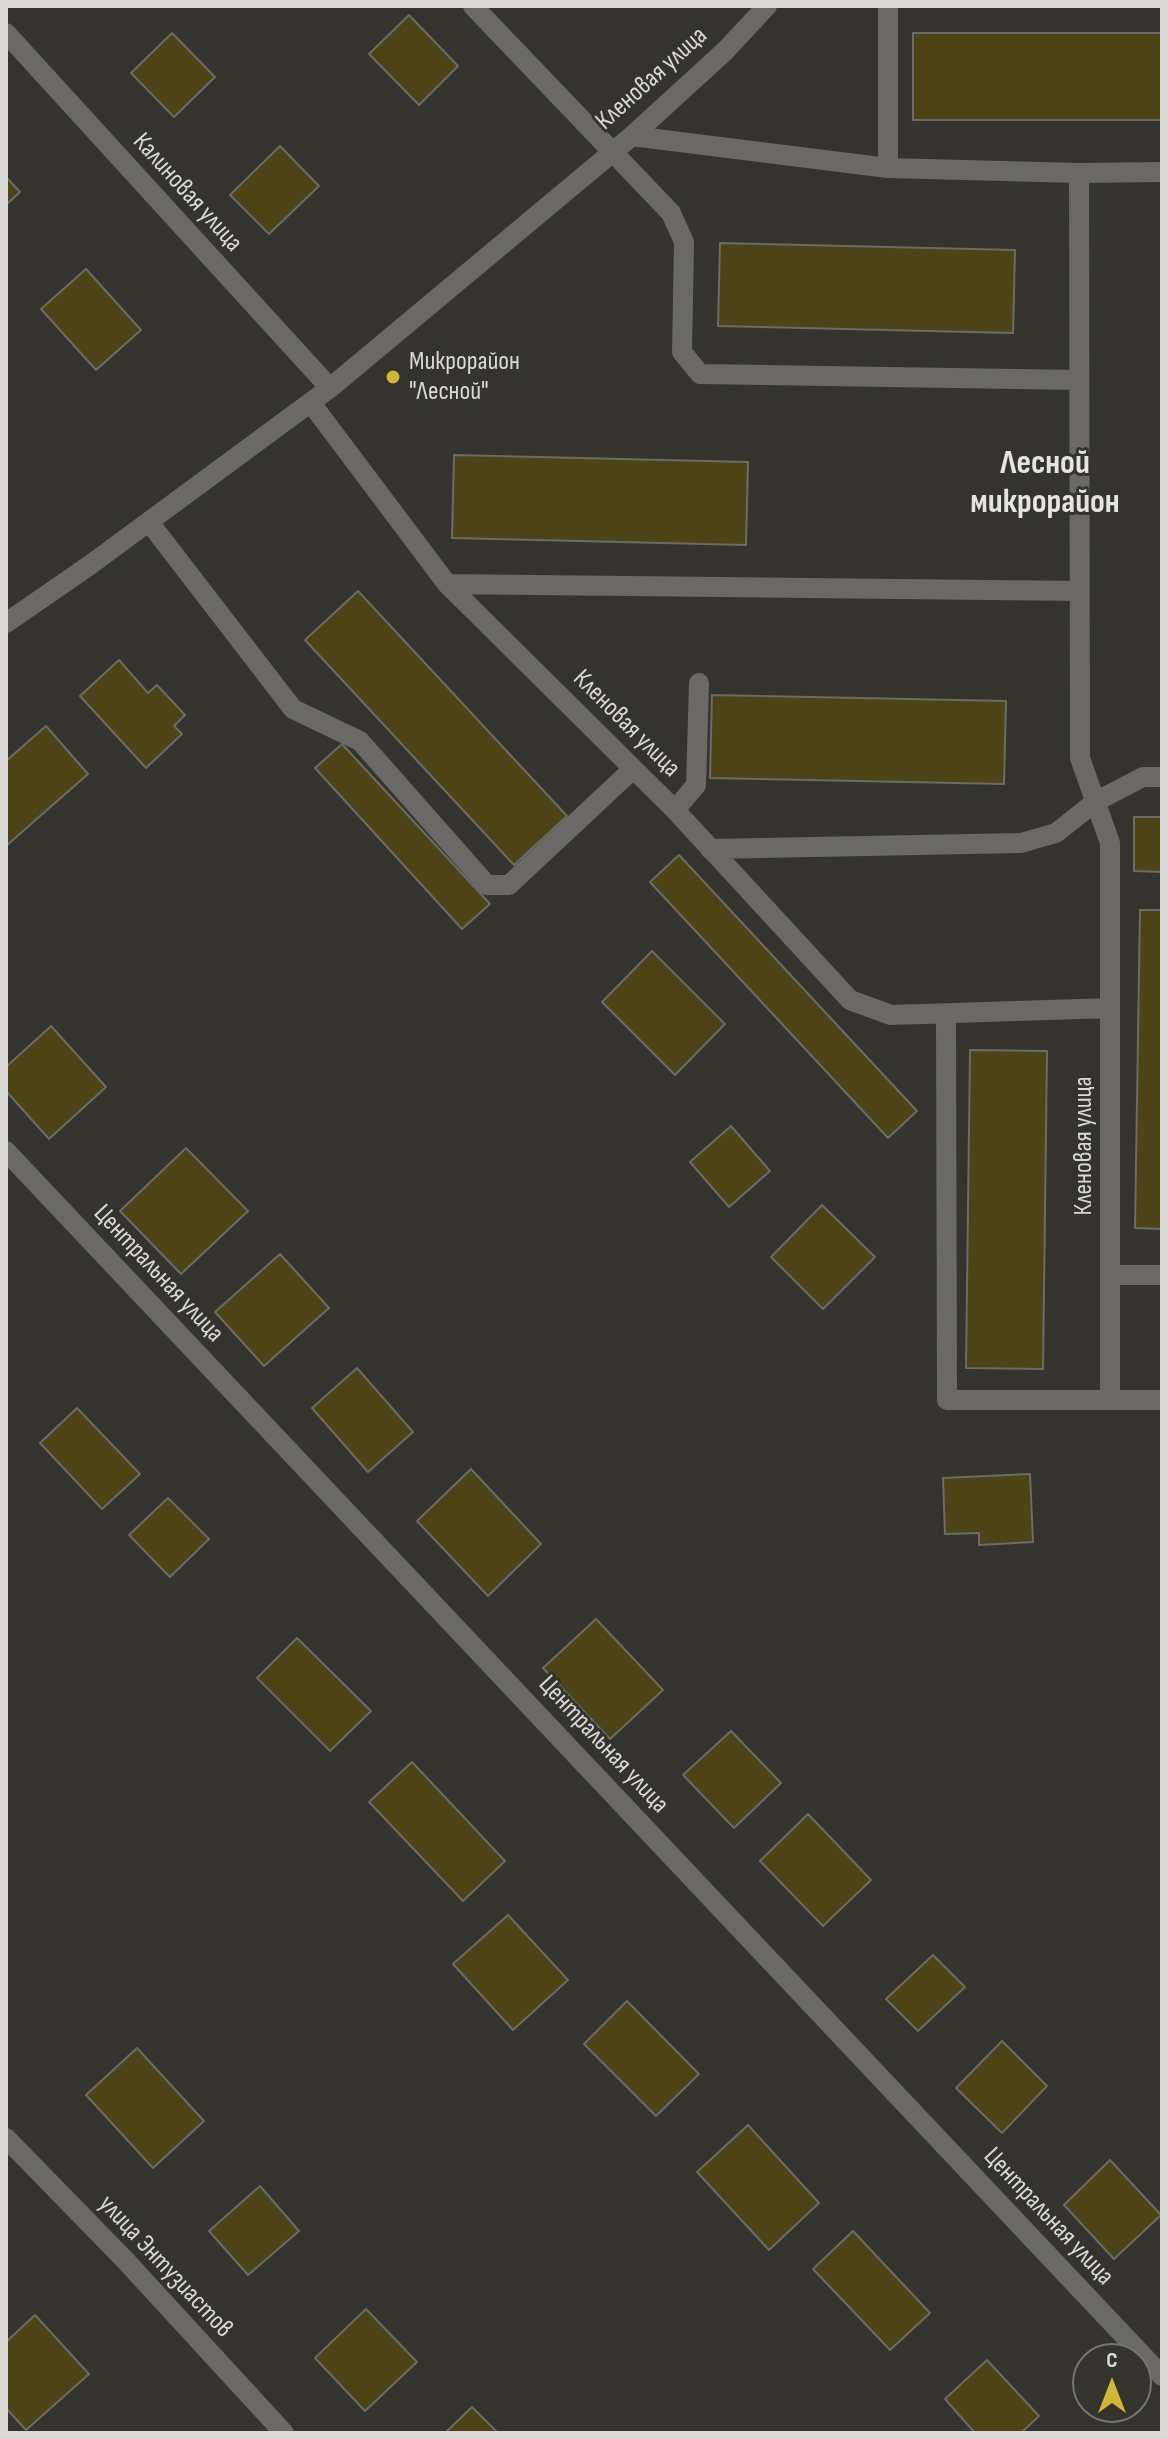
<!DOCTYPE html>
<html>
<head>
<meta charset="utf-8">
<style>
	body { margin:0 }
	#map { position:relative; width:1168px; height:2439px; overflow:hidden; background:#34332e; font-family:"Sofia Sans Condensed",sans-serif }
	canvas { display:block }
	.frame { position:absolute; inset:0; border:8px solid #dad9d6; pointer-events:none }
	.north { position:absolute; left:1072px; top:2343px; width:80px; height:80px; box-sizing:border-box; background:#34332e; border:2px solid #767571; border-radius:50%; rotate:0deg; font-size:22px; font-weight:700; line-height:32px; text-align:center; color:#dad9d6 }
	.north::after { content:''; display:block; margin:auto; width:28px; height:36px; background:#d1b736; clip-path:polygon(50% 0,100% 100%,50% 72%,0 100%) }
</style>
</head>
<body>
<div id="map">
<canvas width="1168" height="2439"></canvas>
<div class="frame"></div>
<div class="north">С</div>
</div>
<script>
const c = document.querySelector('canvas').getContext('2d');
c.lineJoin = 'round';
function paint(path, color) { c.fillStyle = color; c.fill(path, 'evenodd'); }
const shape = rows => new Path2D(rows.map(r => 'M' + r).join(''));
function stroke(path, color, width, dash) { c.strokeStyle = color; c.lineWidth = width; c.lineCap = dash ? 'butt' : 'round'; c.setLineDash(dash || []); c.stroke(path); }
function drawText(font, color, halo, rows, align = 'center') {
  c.font = font + ' "Sofia Sans Condensed",sans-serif'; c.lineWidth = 6; c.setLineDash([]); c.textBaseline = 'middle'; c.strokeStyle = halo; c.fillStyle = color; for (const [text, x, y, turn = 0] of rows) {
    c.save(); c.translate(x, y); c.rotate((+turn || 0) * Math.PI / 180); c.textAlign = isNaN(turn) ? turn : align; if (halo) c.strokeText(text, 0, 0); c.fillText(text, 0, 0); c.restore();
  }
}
const building = shape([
	[409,15,458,66,419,105,369,54,409,15],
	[172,33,215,77,174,117,131,73,172,33],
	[913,33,1162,33,1162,120,913,120,913,33],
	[280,146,319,186,269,234,230,195,280,146],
	[6,177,20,192,6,205,6,177],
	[720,243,1015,250,1013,333,718,326,720,243],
	[86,269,141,330,96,370,41,309,86,269],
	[454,455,748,462,746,545,452,538,454,455],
	[358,591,567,816,514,865,305,640,358,591],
	[119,660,148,693,157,685,185,715,174,726,182,734,146,768,80,696,119,660],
	[712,695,1006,701,1004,784,710,778,712,695],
	[46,726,88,774,6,846,6,761,46,726],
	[342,744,490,904,462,929,315,768,342,744],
	[1134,817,1162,817,1162,872,1134,871,1134,817],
	[679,855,917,1111,888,1138,650,882,679,855],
	[1140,910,1162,910,1162,1229,1135,1228,1140,910],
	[652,951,725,1024,675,1075,602,1002,652,951],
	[51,1026,106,1087,49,1139,6,1091,6,1067,51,1026],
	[970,1050,1047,1051,1043,1369,966,1368,970,1050],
	[731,1126,770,1171,729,1207,690,1162,731,1126],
	[186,1148,248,1211,181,1274,120,1211,186,1148],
	[822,1205,875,1257,823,1309,771,1257,822,1205],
	[280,1254,329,1308,264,1366,215,1312,280,1254],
	[357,1368,413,1432,368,1472,312,1408,357,1368],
	[77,1408,140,1474,102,1509,40,1443,77,1408],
	[471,1469,541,1544,488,1596,417,1521,471,1469],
	[1030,1474,1033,1542,979,1545,979,1533,945,1534,943,1478,1030,1474],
	[168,1498,209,1539,170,1577,129,1535,168,1498],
	[596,1619,663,1690,610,1739,543,1668,596,1619],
	[297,1638,371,1711,330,1751,257,1678,297,1638],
	[731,1731,781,1783,734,1828,683,1775,731,1731],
	[412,1762,505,1861,463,1901,369,1802,412,1762],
	[808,1814,871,1880,823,1926,760,1861,808,1814],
	[508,1915,568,1980,513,2030,453,1964,508,1915],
	[933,1955,965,1987,918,2031,886,1999,933,1955],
	[627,2001,699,2074,656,2116,584,2044,627,2001],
	[1002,2041,1047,2086,1002,2133,956,2088,1002,2041],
	[137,2048,204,2121,153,2168,86,2095,137,2048],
	[748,2125,819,2203,769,2250,697,2172,748,2125],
	[1110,2160,1161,2215,1114,2259,1064,2205,1110,2160],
	[260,2186,299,2231,248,2275,209,2231,260,2186],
	[853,2231,930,2313,890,2350,813,2269,853,2231],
	[366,2309,417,2362,365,2411,315,2358,366,2309],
	[35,2315,89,2374,26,2430,6,2408,6,2342,35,2315],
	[987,2360,1039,2416,1021,2433,975,2433,945,2399,987,2360],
	[472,2407,498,2433,445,2433,472,2407]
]);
const minor = shape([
	[473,6,671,213,684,242,682,352,700,374,1079,380],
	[888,6,888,168,1079,173,1162,172],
	[6,33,330,388],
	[632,136,888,168],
	[1079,173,1080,758,1110,843,1110,1400,1162,1400],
	[311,403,447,584,675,810,850,1000,891,1015,1110,1008],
	[149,522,293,709,360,741,487,885,509,885,633,769],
	[447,584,1079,591],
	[6,623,90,565,330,388,632,136,725,51,767,6],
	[675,810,696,785,699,683],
	[710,849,1021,843,1056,833,1095,802,1143,777,1162,777],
	[946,1015,947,1400,1110,1400],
	[6,1151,1162,2376],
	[1110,1275,1162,1275],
	[6,2138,125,2260,284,2433]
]);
const markers = [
	[393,377,8,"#d1b736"]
];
const streetNames = [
	["Кленовая улица",652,79,-42],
	["Калиновая улица",187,193,48],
	["Кленовая улица",626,724,45],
	["Кленовая улица",1084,1146,-90],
	["Центральная улица",158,1274,47],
	["Центральная улица",603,1745,47],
	["Центральная улица",1048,2217,47],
	["улица Энтузиастов",165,2267,47]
];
const poiNames = [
	["Микрорайон",409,362],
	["\"Лесной\"",409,392]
];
const districtNames = [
	["Лесной",1045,464],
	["микрорайон",1045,503]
];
paint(building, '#4c4317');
stroke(building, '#6c6b65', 2);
stroke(minor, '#6a6967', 20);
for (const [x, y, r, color] of markers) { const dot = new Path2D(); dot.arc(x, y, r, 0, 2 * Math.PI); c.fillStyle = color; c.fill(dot); stroke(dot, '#34332e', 3); }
drawText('26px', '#dad9d6', '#34332e', streetNames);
drawText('26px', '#dad9d6', '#34332e', poiNames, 'left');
drawText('bold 34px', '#e6e4de', '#34332e', districtNames);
</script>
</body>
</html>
